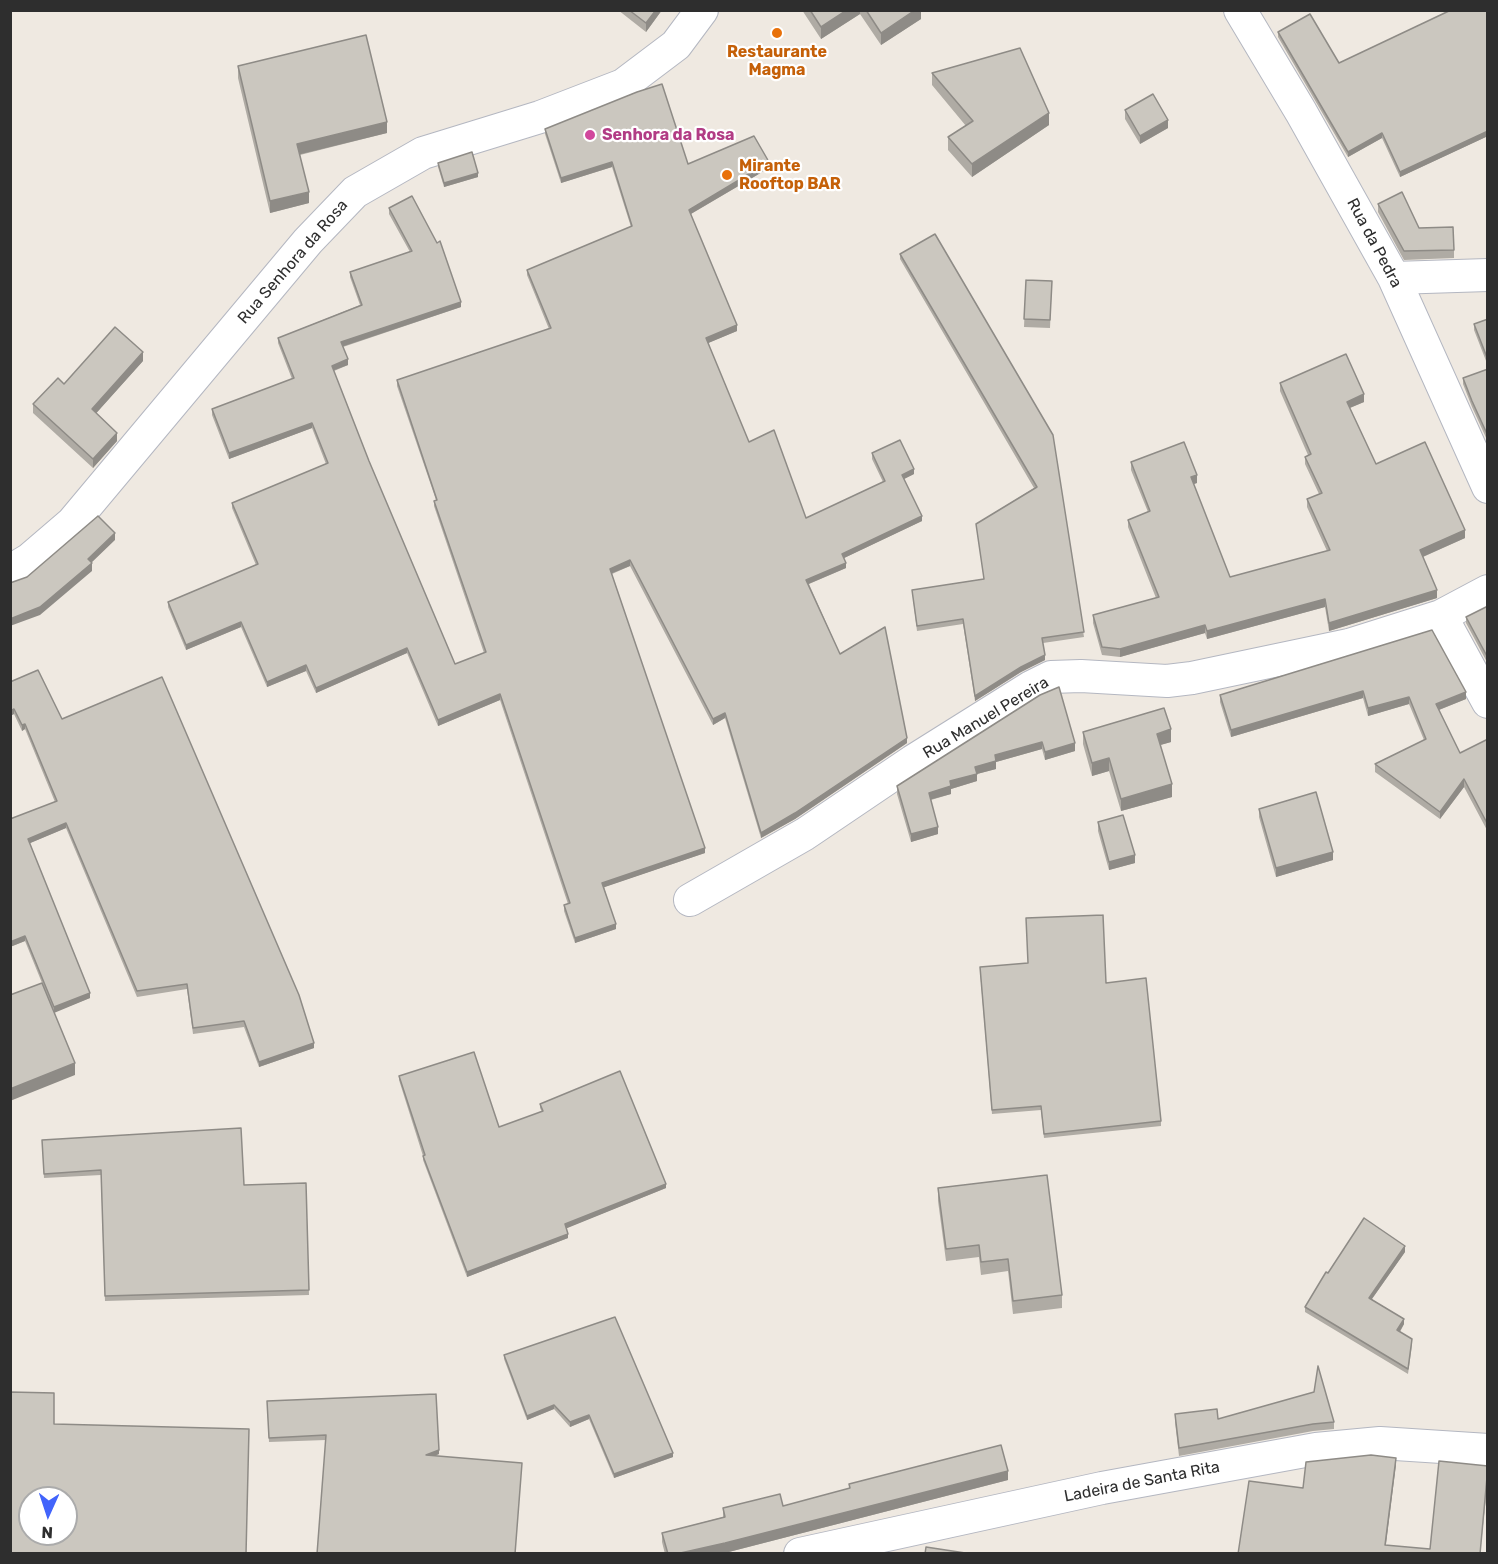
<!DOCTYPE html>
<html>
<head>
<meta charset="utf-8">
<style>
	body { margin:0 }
	#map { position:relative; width:1498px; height:1564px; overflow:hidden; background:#efe9e1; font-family:Rubik,sans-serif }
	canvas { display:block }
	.frame { position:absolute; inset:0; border:12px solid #2e2e2e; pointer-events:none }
	.north { position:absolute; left:18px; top:1486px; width:60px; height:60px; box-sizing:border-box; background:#fff; border:2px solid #ababab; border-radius:50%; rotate:183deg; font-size:16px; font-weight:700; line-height:24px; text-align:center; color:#2e2e2e }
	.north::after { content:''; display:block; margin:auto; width:21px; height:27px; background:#4264fb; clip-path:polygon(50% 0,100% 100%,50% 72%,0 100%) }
</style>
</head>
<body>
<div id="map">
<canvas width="1498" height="1564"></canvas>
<div class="frame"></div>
<div class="north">N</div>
</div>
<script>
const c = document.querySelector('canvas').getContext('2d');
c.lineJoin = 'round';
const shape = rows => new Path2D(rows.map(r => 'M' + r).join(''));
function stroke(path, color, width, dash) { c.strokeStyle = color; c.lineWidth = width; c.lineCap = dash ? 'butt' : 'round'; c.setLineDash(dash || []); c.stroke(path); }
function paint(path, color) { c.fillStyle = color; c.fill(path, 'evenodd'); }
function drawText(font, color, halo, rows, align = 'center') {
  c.font = font + ' Rubik,sans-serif'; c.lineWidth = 4.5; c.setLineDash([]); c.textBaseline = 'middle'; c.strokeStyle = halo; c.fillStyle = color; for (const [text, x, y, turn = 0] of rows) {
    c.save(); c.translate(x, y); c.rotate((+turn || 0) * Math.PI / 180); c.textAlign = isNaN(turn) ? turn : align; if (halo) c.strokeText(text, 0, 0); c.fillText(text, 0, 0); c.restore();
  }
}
const minor = shape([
	[1240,10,1301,112,1394,278,1488,487],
	[1394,278,1488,275],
	[10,571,30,559,72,523,308,241,355,192,423,153,540,117,623,85,676,45,702,10],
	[1441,616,1488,702],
	[690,900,805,834,913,761,1031,687,1051,677,1081,676,1167,681,1192,678,1349,645,1441,616,1488,591],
	[800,1554,1102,1488,1316,1449,1380,1443,1488,1450]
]);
const wall = shape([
	[618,10,662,10,646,32],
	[802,10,921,10,921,19,881,45,860,14,821,39],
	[1488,10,1488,136,1400,177,1382,138,1348,157,1278,37,1278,32,1339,63],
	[238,66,387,133,300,155,309,203,270,213,238,78],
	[932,73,1049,125,972,177,948,150,948,137,966,126,932,85],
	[1125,110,1168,128,1140,144,1125,119],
	[545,129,688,164,769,168,691,214,737,331,708,343,749,442,806,518,883,482,872,459,872,453,914,474,904,479,922,521,844,558,846,568,809,584,840,654,907,743,795,819,761,838,725,718,713,725,630,566,612,574,705,853,604,887,616,929,575,943,564,911,564,905,568,904,500,700,438,726,407,653,316,693,306,671,267,687,241,627,186,650,168,607,168,602,256,565,232,508,232,503,326,464,312,428,229,459,212,415,212,409,292,379,278,343,278,338,360,305,350,277,350,272,410,252,389,214,389,208,461,307,343,347,348,365,334,371,369,461,455,664,484,653,434,506,434,501,436,500,397,386,397,380,549,329,527,275,527,270,631,227,612,167,561,183,545,134],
	[438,163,478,177,444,187,438,167],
	[1378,204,1454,250,1454,258,1404,260,1378,212],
	[900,254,1053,435,1084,637,1043,643,1045,660,1021,672,975,701,963,624,917,631,912,590,984,579,976,524,1034,488,900,259],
	[1026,280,1052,281,1050,328,1024,327],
	[1488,319,1488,366,1474,330,1474,324],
	[143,361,96,413,117,441,93,468,33,413,33,404,64,384],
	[1488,369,1488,442,1472,407,1463,384,1463,378],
	[1280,383,1364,402,1350,408,1376,464,1465,538,1423,557,1437,598,1329,631,1325,607,1207,639,1205,633,1120,657,1102,655,1093,623,1093,615,1156,598,1128,527,1128,520,1148,512,1131,470,1131,462,1197,483,1193,484,1230,577,1327,551,1307,507,1307,499,1319,494,1305,464,1305,457,1308,455,1280,391],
	[1488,606,1488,664,1466,623,1466,617],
	[1432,630,1466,699,1439,710,1460,753,1488,739,1488,832,1464,787,1440,819,1375,772,1375,764,1424,740,1409,704,1368,716,1363,698,1231,737,1220,702,1220,695],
	[10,682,62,719,314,1048,259,1067,244,1027,193,1034,187,989,137,997,66,828,30,843,90,998,54,1012,75,1075,42,983,25,941,10,947,10,819,55,802,25,729,22,731,14,714,10,716],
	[1040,695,1075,751,1045,760,1042,749,996,762,996,769,977,774,977,781,951,789,951,794,931,800,938,834,911,842,897,794,897,786],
	[1083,732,1171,742,1160,745,1172,797,1121,811,1109,771,1092,776,1083,744],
	[1259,809,1333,860,1276,877,1259,817],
	[1098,822,1135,863,1109,870,1098,831],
	[980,971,1106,983,1161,1121,1161,1126,1044,1138,1041,1110,992,1114],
	[399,1076,499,1127,542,1112,540,1108,540,1104,666,1188,566,1228,568,1238,467,1277,423,1160,423,1156,399,1080],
	[42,1140,244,1185,306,1183,309,1295,105,1301,101,1175,44,1178],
	[938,1188,1062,1295,1062,1308,1013,1314,1008,1271,981,1275,979,1257,946,1261,938,1201],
	[1405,1252,1372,1299,1404,1324,1400,1332,1412,1345,1408,1374,1305,1312,1305,1307,1328,1273],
	[504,1355,673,1457,614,1478,589,1419,570,1427,554,1409,527,1420,504,1359],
	[267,1401,439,1454,435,1456,326,1440,269,1442],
	[1175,1414,1218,1419,1334,1422,1334,1429,1313,1431,1179,1456,1175,1422],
	[1008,1480,721,1554,665,1554,662,1542,662,1533,723,1517,723,1508,783,1506,849,1489,849,1484]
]);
const shadedWall = shape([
	[656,10,662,10,646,32,646,23],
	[847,10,860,10,860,14,821,39,821,27],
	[915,10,921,10,921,19,881,45,881,33],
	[1049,113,1049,125,972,177,972,164],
	[1168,120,1168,128,1140,144,1140,136],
	[387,122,387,133,297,155,297,144],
	[1488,131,1488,136,1400,177,1400,172],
	[1382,133,1382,138,1348,157,1348,152],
	[612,162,612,167,561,183,561,178],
	[769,162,769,168,689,215,689,210],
	[478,173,478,177,444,187,444,183],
	[309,192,309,203,270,213,270,201],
	[461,302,461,307,341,347,341,342],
	[737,325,737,331,706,344,706,338],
	[143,352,143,361,92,418,92,409],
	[348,359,348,365,332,371,332,366],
	[1364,394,1364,402,1347,409,1347,402],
	[312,423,312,428,229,459,229,453],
	[117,433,117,441,93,468,93,459],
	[914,469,914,474,902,480,902,475],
	[1197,475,1197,483,1191,485,1191,477],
	[922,516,922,521,842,559,842,554],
	[1465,530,1465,538,1420,558,1420,550],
	[115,533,115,540,89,565,92,563,92,571,40,615,10,626,10,619,88,559],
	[630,560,630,566,610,574,610,569],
	[846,563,846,568,806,585,806,580],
	[1437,590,1437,598,1329,631,1329,623],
	[1325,599,1325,607,1207,639,1207,631],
	[241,622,241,627,186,650,186,645],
	[1205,625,1205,633,1120,657,1120,649],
	[407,648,407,653,316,693,316,688],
	[1045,655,1045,660,1021,672,975,701,975,696,1021,667],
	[306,665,306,671,267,687,267,682],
	[1363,691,1363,698,1231,737,1231,730],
	[1466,692,1466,699,1436,711,1436,704],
	[500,694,500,700,438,726,438,720],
	[1409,697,1409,704,1368,716,1368,708],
	[14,709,14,714,10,716,10,711],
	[725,713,725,718,713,725,713,719],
	[25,724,25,729,22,731,22,725],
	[1171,729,1171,742,1157,746,1157,734],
	[907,738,907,743,795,819,761,838,761,833],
	[1042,742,1042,749,996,762,996,769,977,774,977,781,951,789,951,794,929,800,929,793,995,755],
	[1075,743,1075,751,1045,760,1045,752],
	[1109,758,1109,771,1092,776,1092,763],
	[1464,779,1464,787,1440,819,1440,812],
	[1172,784,1172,797,1121,811,1121,799],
	[66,823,66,828,28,844,28,839],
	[938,827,938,834,911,842,911,834],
	[705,848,705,853,602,888,602,883],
	[1333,852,1333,860,1276,877,1276,868],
	[1135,855,1135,863,1109,870,1109,862],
	[616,924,616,929,575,943,575,938],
	[25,936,25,941,10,947,10,942],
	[90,993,90,998,54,1013,54,1007],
	[314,1043,314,1048,259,1067,259,1062],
	[75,1063,75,1075,10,1101,10,1089],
	[666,1184,666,1188,565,1229,565,1224],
	[568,1234,568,1238,467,1277,467,1272],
	[1405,1246,1405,1252,1369,1303,1369,1298],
	[1404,1319,1404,1324,1397,1336,1397,1330],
	[554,1405,554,1409,527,1420,527,1416],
	[589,1415,589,1419,570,1427,570,1422],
	[439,1450,439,1454,426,1459,426,1455],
	[673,1453,673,1457,614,1478,614,1474],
	[1396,1458,1396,1465,1385,1552,1385,1545],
	[1008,1471,1008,1480,721,1554,676,1554],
	[1488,1471,1488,1478,1480,1554]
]);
const building = shape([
	[629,10,656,10,646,23,629,10],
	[810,10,847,10,821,27,810,10],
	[866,10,915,10,881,33,866,10],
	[1451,10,1488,10,1488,131,1400,172,1382,133,1348,152,1278,32,1310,14,1339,63,1451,10],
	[366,35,387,122,297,144,309,192,270,201,238,66,366,35],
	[1020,48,1049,113,972,164,948,137,973,121,932,73,1020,48],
	[662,84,688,164,754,136,769,162,689,210,737,325,706,338,749,442,774,430,806,518,885,481,872,453,900,440,914,469,902,475,922,516,842,554,846,563,806,580,840,654,885,627,907,738,795,813,761,833,725,713,713,719,630,560,610,569,705,848,602,883,616,924,575,938,564,905,570,903,500,694,438,720,407,648,316,688,306,665,267,682,241,622,186,645,168,602,258,564,232,503,328,463,312,423,229,453,212,409,294,378,278,338,362,305,350,272,412,251,389,208,412,196,437,243,440,241,461,302,341,342,348,359,332,366,369,461,455,664,486,652,434,501,437,500,397,380,551,328,527,270,632,226,612,162,561,178,545,129,637,92,662,84],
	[1153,94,1168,120,1140,136,1125,110,1153,94],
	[472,152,478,173,444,183,438,163,472,152],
	[1402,192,1419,228,1453,227,1454,250,1404,251,1378,204,1402,192],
	[935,234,1053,435,1084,632,1042,638,1045,655,1021,667,975,696,963,619,917,626,912,590,984,579,976,524,1037,487,900,254,935,234],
	[1026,280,1052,281,1050,320,1024,319,1026,280],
	[1488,319,1488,360,1474,324,1488,319],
	[115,327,143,352,92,409,117,433,93,459,33,404,58,378,64,384,115,327],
	[1346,354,1364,394,1347,402,1376,464,1425,442,1465,530,1420,550,1437,590,1329,623,1325,599,1207,631,1205,625,1120,649,1102,647,1093,615,1159,597,1128,520,1150,511,1131,462,1184,442,1197,475,1191,477,1230,577,1330,550,1307,499,1322,493,1305,457,1311,454,1280,383,1346,354],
	[1488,369,1488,436,1472,401,1463,378,1488,369],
	[98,516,115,533,88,559,92,563,40,607,10,619,10,583,27,577,98,516],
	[1488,606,1488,658,1466,617,1488,606],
	[1432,630,1466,692,1436,704,1460,753,1488,739,1488,825,1464,779,1440,812,1375,764,1426,739,1409,697,1368,708,1363,691,1231,730,1220,695,1432,630],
	[38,670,62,719,162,677,299,995,314,1043,259,1062,244,1021,193,1028,187,984,137,991,66,823,28,839,90,993,54,1007,25,936,10,942,10,819,57,801,25,724,22,725,14,709,10,711,10,682,38,670],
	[1059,687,1075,743,1045,752,1042,742,995,755,996,761,975,767,977,774,950,781,951,786,929,793,938,827,911,834,897,786,1040,695,1059,687],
	[1164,708,1171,729,1157,734,1172,784,1121,799,1109,758,1092,763,1083,732,1164,708],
	[1316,792,1333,852,1276,868,1259,809,1316,792],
	[1123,815,1135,855,1109,862,1098,822,1123,815],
	[1103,915,1106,983,1146,978,1161,1121,1044,1134,1041,1106,992,1110,980,967,1028,963,1026,918,1103,915],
	[42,983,75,1063,10,1089,10,995,42,983],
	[474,1052,499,1127,543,1111,540,1104,620,1071,666,1184,565,1224,568,1234,467,1272,423,1156,425,1155,399,1076,474,1052],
	[241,1128,244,1185,306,1183,309,1290,105,1296,101,1170,44,1174,42,1140,241,1128],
	[1047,1175,1062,1295,1013,1301,1008,1259,981,1262,979,1245,946,1249,938,1188,1047,1175],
	[1364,1218,1405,1246,1369,1298,1404,1319,1397,1330,1412,1339,1408,1369,1305,1307,1326,1272,1328,1273,1364,1218],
	[615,1317,673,1453,614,1474,589,1415,570,1422,554,1405,527,1416,504,1355,615,1317],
	[1318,1366,1334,1422,1313,1424,1179,1448,1175,1414,1217,1409,1218,1419,1314,1392,1318,1366],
	[10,1392,54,1393,54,1424,249,1429,246,1554,10,1554,10,1392],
	[30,1498,66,1498,66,1534,30,1534,30,1498],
	[436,1394,439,1450,426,1455,522,1463,515,1554,317,1554,326,1435,269,1438,267,1401,436,1394],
	[1001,1445,1008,1471,725,1543,676,1554,668,1554,662,1533,725,1517,723,1508,780,1494,783,1506,850,1488,849,1484,1001,1445],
	[1371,1455,1396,1458,1385,1545,1430,1549,1439,1461,1488,1466,1480,1554,1238,1554,1249,1481,1303,1488,1306,1462,1371,1455],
	[926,1547,972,1554,925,1554,926,1547]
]);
const markers = [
	[777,33,6,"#e8710a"],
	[590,135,6,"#d1479c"],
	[727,175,6,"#e8710a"]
];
const foodNames = [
	["Restaurante",777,52],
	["Magma",777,70],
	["Mirante",739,166,"left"],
	["Rooftop BAR",739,184,"left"]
];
const hotelNames = [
	["Senhora da Rosa",602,135]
];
const streetNames = [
	["Rua da Pedra",1374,243,62],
	["Rua Senhora da Rosa",293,262,-49],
	["Rua Manuel Pereira",986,718,-31],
	["Ladeira de Santa Rita",1142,1482,-11]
];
stroke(minor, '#b4b7c1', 34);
stroke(minor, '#fff', 32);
paint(wall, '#afaba4');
paint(shadedWall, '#8e8b86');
paint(building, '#cbc7bf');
stroke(building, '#8e8b86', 1.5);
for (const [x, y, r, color] of markers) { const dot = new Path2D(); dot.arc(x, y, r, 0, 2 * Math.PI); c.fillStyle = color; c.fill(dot); stroke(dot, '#fff', 2); }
drawText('bold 16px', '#c56008', '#fff', foodNames);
drawText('bold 16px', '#b23c85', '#fff', hotelNames, 'left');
drawText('16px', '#2e2e2e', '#fff', streetNames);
</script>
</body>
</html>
